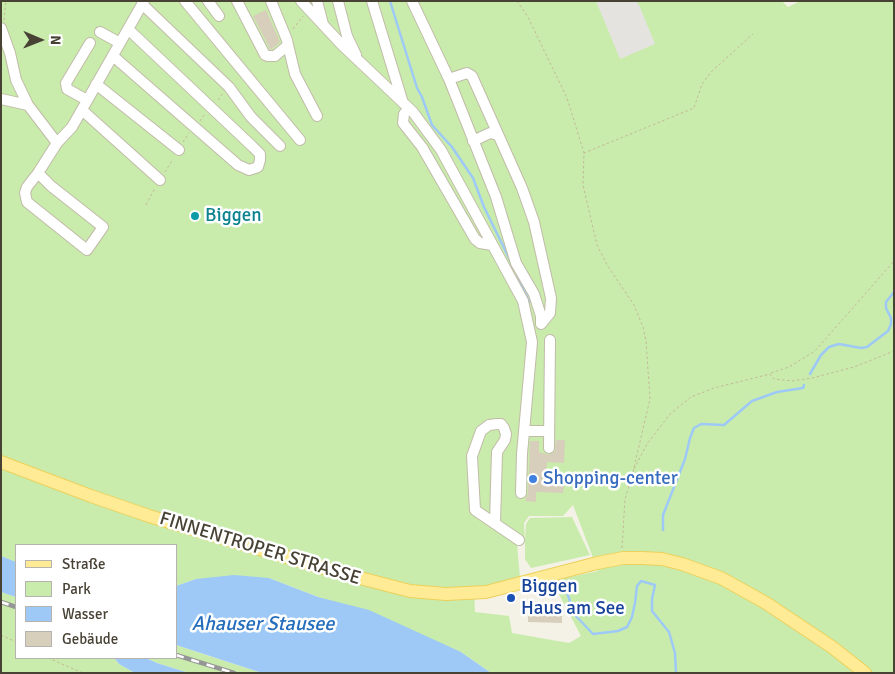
<!DOCTYPE html>
<html>
<head>
<meta charset="utf-8">
<style>
	body { margin:0 }
	#map { position:relative; width:895px; height:674px; overflow:hidden; background:#f4f2e6; font-family:Signika,sans-serif }
	canvas { display:block }
	.frame { position:absolute; inset:0; border:2px solid #484235; pointer-events:none }
	.legend { position:absolute; left:15px; top:544px; width:162px; height:115px; box-sizing:border-box; background:#fff; border:1px solid #b6b3ae; margin:0; padding:6px 9px; list-style:none; font-size:15px; color:#484235 }
	.legend li { display:flex; align-items:center; gap:10px; height:25px }
	.legend b { width:25px; border:1px solid #b6b3ae }
	.north { position:absolute; left:15px; top:15px; width:50px; height:50px; -webkit-text-stroke:4px #fff; paint-order:stroke; rotate:91deg; font-size:14px; font-weight:700; line-height:20px; text-align:center; color:#484235 }
	.north::after { content:''; display:block; margin:auto; width:18px; height:22px; background:#484235; clip-path:polygon(50% 0,100% 100%,50% 72%,0 100%) }
</style>
</head>
<body>
<div id="map">
<canvas width="895" height="674"></canvas>
<div class="frame"></div>
<ul class="legend">
<li><b style="height:6px;background:#ffeb95"></b>Straße</li>
<li><b style="height:14px;background:#c9ecac"></b>Park</li>
<li><b style="height:14px;background:#9ec9f6"></b>Wasser</li>
<li><b style="height:14px;background:#d7cfbb"></b>Gebäude</li>
</ul>
<div class="north">N</div>
</div>
<script>
const c = document.querySelector('canvas').getContext('2d');
c.lineJoin = 'round';
function paint(path, color) { c.fillStyle = color; c.fill(path, 'evenodd'); }
const shape = rows => new Path2D(rows.map(r => 'M' + r).join(''));
function stroke(path, color, width, dash) { c.strokeStyle = color; c.lineWidth = width; c.lineCap = dash ? 'butt' : 'round'; c.setLineDash(dash || []); c.stroke(path); }
function drawText(font, color, halo, rows, align = 'center') {
  c.font = font + ' Signika,sans-serif'; c.lineWidth = 5; c.setLineDash([]); c.textBaseline = 'middle'; c.strokeStyle = halo; c.fillStyle = color; for (const [text, x, y, turn = 0] of rows) {
    c.save(); c.translate(x, y); c.rotate((+turn || 0) * Math.PI / 180); c.textAlign = isNaN(turn) ? turn : align; if (halo) c.strokeText(text, 0, 0); c.fillText(text, 0, 0); c.restore();
  }
}
const green = shape([
	[1,1,782,1,788,7,800,1,894,1,894,673,491,673,461,652,269,578,196,579,176,586,176,545,16,545,16,562,1,556],
	[573,505,598,571,552,581,581,636,569,643,512,633,509,616,475,612,474,587,495,586,520,578,517,544,525,542,525,559,531,568,590,555,572,517,530,518,526,524,525,541,524,523,529,516,563,516],
	[1,592,16,597,16,658,112,658,116,660,119,664,135,673,1,673],
	[176,645,209,656,262,673,189,673,157,663,146,658,176,658]
]);
const parking = shape([
	[596,1,635,1,639,5,655,44,620,59]
]);
const water = shape([
	[1,556,16,562,16,597,1,592],
	[234,575,269,578,318,597,369,610,461,652,491,673,262,673,176,645,176,586,196,579],
	[112,658,146,658,157,663,189,673,135,673,119,664,116,660]
]);
const stream = shape([
	[390,1,417,88,422,97,432,125,452,147,473,178,484,207,510,260],
	[518,276,529,302],
	[810,374,821,355,829,347,839,344,861,348,867,347,888,331,891,324,891,318,886,308,886,302,894,292],
	[663,530,663,515,685,459,690,438,694,428,701,424,724,425,752,401,777,392,803,388,804,385],
	[567,592,574,614,593,634,618,631,627,627,632,617,635,603,637,586,641,581,655,585,652,599,652,611,669,632,675,653,676,673]
]);
const building = shape([
	[266,10,280,42,272,49,270,49,253,16],
	[556,440,565,440,564,463,547,462,546,478,555,478,555,485,564,486,563,493,536,492,536,502,525,501,528,493,530,441,539,441,539,452,549,455,555,451],
	[544,610,544,615,562,616,562,623,528,622,528,612]
]);
const path = shape([
	[517,1,528,17,567,98,584,153],
	[4,20,6,1],
	[293,29,303,16],
	[218,100,223,93],
	[200,121,205,114],
	[183,142,189,133],
	[165,172,173,159],
	[146,205,155,188],
	[771,373,789,367,815,351,894,261],
	[634,469,647,444,670,414,691,397,714,388,770,374,774,379,792,381,812,378,854,367,894,351],
	[633,472,650,399,646,341,643,327,634,305,607,265,597,245,583,185,584,153,694,108,702,84,712,71,753,34],
	[622,548,625,499,633,473],
	[1,635,16,642],
	[48,658,83,673]
]);
const minor = shape([
	[185,1,300,140],
	[208,1,219,16],
	[237,1,265,55,268,56,275,56,288,45,287,40,271,1],
	[301,1,342,45,413,112,441,150,523,301,532,342,522,454,521,493],
	[317,1,323,24],
	[338,1,347,36,356,55],
	[372,1,403,103],
	[412,1,449,79,496,197,516,263,534,294,541,316,541,324],
	[142,4,229,87,251,117,280,146],
	[1,28,10,53,16,80,28,105,57,143],
	[100,32,120,43],
	[288,45,295,74,317,116],
	[113,56,238,165,249,170,258,167,260,160,260,154,253,147,128,29],
	[449,79,467,73,472,76,522,188,534,222,551,298,550,313,541,324],
	[96,84,179,150],
	[1,99,28,105],
	[87,100,67,89,66,83,90,43],
	[408,109,404,114,403,123,422,147,475,239,480,243,492,245],
	[82,110,160,180],
	[473,141,490,133,498,135],
	[38,173,51,186,103,227,87,250,27,202,25,193,27,187,38,173,57,143,72,127,144,1],
	[524,431,549,431],
	[549,448,550,340],
	[495,523,497,452,505,440,506,434,504,428,501,424,497,424,489,425,481,431,472,456,475,510,519,540]
]);
const major = shape([
	[1,462,91,496,149,516,337,572,410,591,446,594,486,592,597,563,623,558,642,558,662,559,682,564,721,578,766,603,832,647,865,673]
]);
const rail = shape([
	[1,602,16,607],
	[176,655,234,673]
]);
const markers = [
	[195,216,5,"#0f9aa8"],
	[533,479,5,"#3f7fe0"],
	[511,598,5,"#1a4fb4"]
];
const cultureNames = [
	["Biggen",205,216]
];
const shopNames = [
	["Shopping-center",543,479]
];
const streetNames = [
	["FINNENTROPER STRASSE",260,549,17]
];
const transitNames = [
	["Biggen",521,587],
	["Haus am See",521,609]
];
const waterNames = [
	["Ahauser Stausee",263,625]
];
paint(green, '#c9ecac');
paint(parking, '#e5e3df');
paint(water, '#9ec9f6');
stroke(stream, '#9ec9f6', 2.5);
paint(building, '#d7cfbb');
stroke(minor, '#c1bba8', 12);
stroke(major, '#edd05b', 14);
stroke(path, '#c4b898', 1, [2.5, 2.5]);
stroke(minor, '#fff', 10);
stroke(major, '#ffeb95', 12);
stroke(rail, '#969696', 4.5);
stroke(rail, '#fff', 2.5, [8]);
for (const [x, y, r, color] of markers) { const dot = new Path2D(); dot.arc(x, y, r, 0, 2 * Math.PI); c.fillStyle = color; c.fill(dot); stroke(dot, '#fff', 2); }
drawText('19px', '#0d838f', '#fff', cultureNames, 'left');
drawText('19px', '#366cbe', '#fff', shopNames, 'left');
drawText('19px', '#484235', '#fff', streetNames);
drawText('19px', '#164399', '#fff', transitNames, 'left');
drawText('italic 20px', '#256ebd', '#fff', waterNames);
</script>
</body>
</html>
